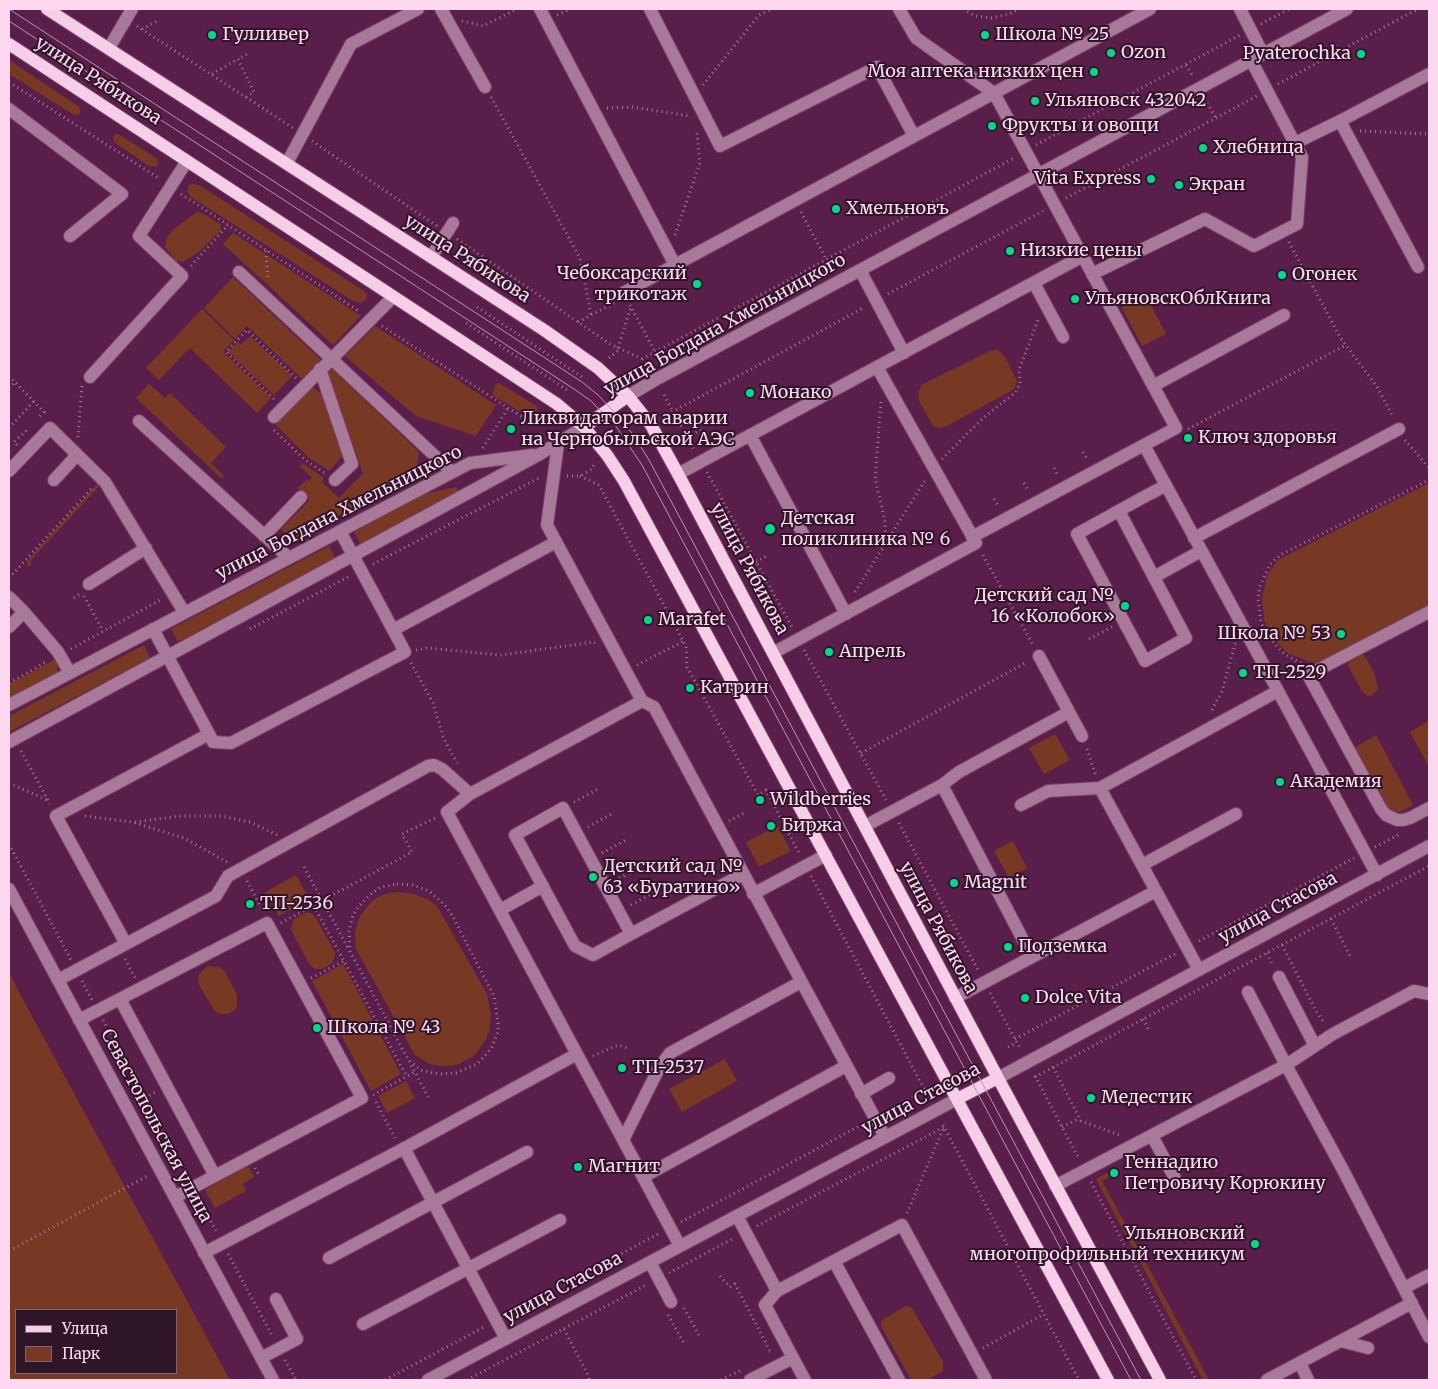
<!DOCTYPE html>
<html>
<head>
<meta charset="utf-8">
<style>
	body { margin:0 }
	#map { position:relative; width:1438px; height:1389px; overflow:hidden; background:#591f4a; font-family:Merriweather,serif }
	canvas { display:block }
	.frame { position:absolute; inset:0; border:10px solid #fdd8f0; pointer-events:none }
	.legend { position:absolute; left:15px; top:1309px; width:162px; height:65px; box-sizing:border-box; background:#2f1528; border:1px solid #816378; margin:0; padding:6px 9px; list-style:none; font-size:15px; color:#fdd8f0 }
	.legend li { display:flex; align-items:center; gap:10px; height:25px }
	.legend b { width:25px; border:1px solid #816378 }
</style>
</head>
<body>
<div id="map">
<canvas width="1438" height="1389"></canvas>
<div class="frame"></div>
<ul class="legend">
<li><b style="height:6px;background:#f6cee8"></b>Улица</li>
<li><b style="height:14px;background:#783924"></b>Парк</li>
</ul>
</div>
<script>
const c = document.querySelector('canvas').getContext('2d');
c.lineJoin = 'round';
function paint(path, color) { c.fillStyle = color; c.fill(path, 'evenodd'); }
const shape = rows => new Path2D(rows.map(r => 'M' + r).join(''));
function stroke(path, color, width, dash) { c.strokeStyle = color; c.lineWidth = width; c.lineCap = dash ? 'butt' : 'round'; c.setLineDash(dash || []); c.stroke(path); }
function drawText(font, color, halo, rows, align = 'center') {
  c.font = font + ' Merriweather,serif'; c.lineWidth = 4; c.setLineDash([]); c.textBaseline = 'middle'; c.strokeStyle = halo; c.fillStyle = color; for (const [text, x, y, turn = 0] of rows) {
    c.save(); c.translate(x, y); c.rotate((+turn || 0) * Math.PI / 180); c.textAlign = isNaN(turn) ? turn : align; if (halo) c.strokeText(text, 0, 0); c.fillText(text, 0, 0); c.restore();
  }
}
const green = shape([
	[9,60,78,106,81,110,80,114,74,115,9,74],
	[118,134,158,159,158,165,156,167,149,166,117,144,114,142,113,136],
	[192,184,199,185,364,291,367,295,366,299,361,303,353,301,191,197,187,191,189,185],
	[197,212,204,214,220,224,221,230,199,252,183,262,176,261,165,247,167,237,175,228],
	[233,233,361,316,333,345,223,244],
	[233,277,321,360,302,379,247,326,235,339,204,308],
	[1146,295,1166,334,1142,346,1122,308],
	[202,309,234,340,223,352,271,398,257,413,190,348,159,380,146,368],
	[375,326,496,405,476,436,416,416,345,356],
	[250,336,292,376,274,395,228,352,238,342,241,345],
	[992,350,998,350,1005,357,1017,381,1014,389,945,427,941,428,933,426,918,399,919,391,921,386,923,384],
	[331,368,419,452,416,476,293,541,281,529,310,500,298,488,307,479,309,481,312,478,300,466,302,463,323,477,323,483,339,498,363,473,327,372],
	[499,383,535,405,538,408,536,413,530,417,494,396,493,393,494,388,496,384],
	[149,384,165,398,170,393,226,447,211,463,224,476,222,479,136,398],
	[312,387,325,395,333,417,342,457,329,471,307,456,276,425],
	[99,482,101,484,31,560,30,566,27,566,28,560],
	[1429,483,1429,608,1327,661,1316,663,1307,661,1288,653,1280,646,1268,630,1264,620,1262,599,1267,576,1278,560],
	[456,487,459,492,361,545,354,532,424,494],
	[329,546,335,558,178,642,171,629],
	[144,645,150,658,9,732,9,716],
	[1360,653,1366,658,1374,672,1378,689,1373,695,1367,696,1361,690,1348,665,1351,657],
	[58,658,57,673,9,698,9,684],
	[1429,721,1429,767,1410,732],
	[1055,734,1070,760,1044,774,1029,748],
	[1376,735,1413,805,1400,812,1393,812,1384,804,1354,748],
	[777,826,791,851,759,867,746,842],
	[1013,841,1027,868,1009,878,994,851],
	[296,875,309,899,279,916,265,892],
	[399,892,414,894,429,900,437,906,487,994,491,1014,489,1031,486,1039,475,1055,459,1064,450,1066,440,1066,430,1064,415,1055,356,949,355,931,360,916,371,902,380,896,388,893],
	[305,913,310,913,315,917,335,952,335,956,332,963,322,969,315,969,310,965,291,930,293,920],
	[343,964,401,1074,371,1091,312,981],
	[208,966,219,967,224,970,237,995,237,1006,235,1010,228,1014,220,1014,214,1010,198,983,199,974],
	[9,972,20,994,230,1380,9,1380],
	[16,1310,176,1310,176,1373,16,1373],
	[725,1059,737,1081,682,1112,669,1089],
	[406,1081,415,1098,387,1113,378,1096],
	[248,1166,254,1177,243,1184,246,1191,215,1208,205,1190],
	[1111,1171,1113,1175,1102,1181,1209,1380,1203,1380,1096,1179],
	[906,1306,912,1308,943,1362,943,1371,927,1380,911,1380,881,1326,882,1320]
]);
const path = shape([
	[963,9,975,16,991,18,1009,14,1020,9],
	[557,15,570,9],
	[462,21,483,26,517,9],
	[1261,24,1289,9],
	[137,26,293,128],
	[142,29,157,21],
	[1186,65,1192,75],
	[212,74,238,59],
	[9,82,160,179],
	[1278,84,1418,9],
	[703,85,759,15,772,9],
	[246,97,254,92,238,59,247,54],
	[491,97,580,258,591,315],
	[1207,103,1216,118],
	[607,108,632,107,690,116],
	[1360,131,1429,134],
	[312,141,437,226],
	[1036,145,1240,35],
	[181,194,360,312],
	[1066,198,1257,96],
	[801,212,826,259],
	[675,235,700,163,697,133],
	[457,239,610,344,642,359,645,362],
	[1289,242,1340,337,1377,387,1393,417],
	[266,251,268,280],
	[191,266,228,225],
	[888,294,1043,211],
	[630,305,655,352],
	[477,307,585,379],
	[578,322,614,303],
	[466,323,570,392],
	[382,326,533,424,546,413],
	[618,348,631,306],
	[609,358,620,349],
	[642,359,1016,157],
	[9,376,44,412,38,418],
	[9,388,15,382],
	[664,395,695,452],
	[274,399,226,352,247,330,296,378],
	[881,402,875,478,885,522,886,542],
	[663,417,865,307],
	[9,428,34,401],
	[1188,429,1346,345],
	[274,430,305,460,325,473],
	[78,437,82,386],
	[687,437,701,430],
	[1405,440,1429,468],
	[17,445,14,442,27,430],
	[483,448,508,408],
	[1083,452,1088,460],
	[942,459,982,419,1016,392,1020,383,1019,370,1038,320],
	[1054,468,1058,476],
	[707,472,793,629],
	[567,476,580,476,592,469,595,462],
	[580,476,599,485,686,646,687,667,758,795,766,790,800,855],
	[1024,483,1029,491],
	[994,499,999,507],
	[983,555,1033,645],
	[756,562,768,555],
	[373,564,541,477],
	[9,578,93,487],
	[855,592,926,479],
	[84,596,103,631],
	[74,598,80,594],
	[250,629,350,576],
	[1089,639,1112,627],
	[71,649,162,599],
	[416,650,427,648,501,655,594,642,595,643],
	[804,650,886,800],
	[411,663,433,703,444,739,457,763],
	[1301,663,1286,655,1278,648,1265,631,1261,622,1258,598,1260,586,1270,564,1282,554,1429,480],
	[637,665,684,641],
	[9,683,48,661],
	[1212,710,1222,691,1236,641],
	[1087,749,1096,776],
	[21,751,50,804],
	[861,753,1027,662],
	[9,783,47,800],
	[574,802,600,788],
	[85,816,132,822,184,838,227,862],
	[729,821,746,812],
	[135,822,181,816,221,816,250,822,277,835],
	[899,823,979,972],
	[588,827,613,813],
	[9,844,71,960],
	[1375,847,1400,834],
	[602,853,628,839],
	[304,867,348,948],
	[811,876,930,1100],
	[247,881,263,911],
	[615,881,643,865],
	[397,884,413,885,429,891,445,905,452,915,494,996,498,1023,498,1032,491,1049,477,1064,456,1073,438,1074,429,1072,421,1070,411,1062,406,1056,350,951,349,931,353,915,358,907,372,893,381,887,397,884],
	[631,905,657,891],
	[314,906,407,1077],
	[1331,919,1351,958],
	[281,923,412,852,402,834,435,818],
	[1199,941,1354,858],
	[1282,945,1316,1011,1325,1024],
	[1267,953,1273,966],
	[125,959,135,978],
	[311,978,344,961],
	[82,981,92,1000],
	[990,993,1021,1050],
	[1143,1019,1150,1032],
	[103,1020,186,1176],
	[1015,1039,1175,954],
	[1008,1047,1017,1043],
	[593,1056,618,1045,627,1048],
	[409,1061,428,1097],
	[1053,1067,1081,1121,1122,1136],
	[957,1074,976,1064],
	[1035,1076,1079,1159],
	[1035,1077,1429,866],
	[373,1095,415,1072],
	[145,1098,155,1092],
	[376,1102,395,1138],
	[886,1112,933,1086],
	[943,1125,1079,1380],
	[1062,1127,1080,1118],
	[255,1168,259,1175],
	[1091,1182,1196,1380],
	[199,1199,217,1233],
	[907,1213,944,1127],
	[681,1222,863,1124],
	[757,1226,944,1127],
	[9,1251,149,1175],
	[228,1254,273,1337],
	[669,1273,734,1238],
	[720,1276,730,1287,735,1284,771,1353,770,1354],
	[684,1308,699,1335],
	[507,1315,660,1233],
	[668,1315,685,1345],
	[564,1329,589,1377,589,1380],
	[983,1348,1044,1314],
	[285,1360,296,1380],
	[9,1379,11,1380],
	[385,1380,486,1326],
	[467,1380,648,1284],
	[721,1380,741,1370]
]);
const minor = shape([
	[441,9,485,87],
	[540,9,675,265],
	[650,9,720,146,877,67,914,136],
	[899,9,916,38,994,93,1176,428,1144,445,1278,691],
	[1240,9,1263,54],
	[109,48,132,9],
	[9,109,122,194,70,236],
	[1340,121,1429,74],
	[1295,143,1340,121,1418,267],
	[287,163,351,44,418,9],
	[431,257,453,223],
	[860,270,904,353],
	[239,272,452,472],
	[1092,274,1205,219,1254,246,1297,224,1302,157,1251,60],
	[1034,283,1063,337],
	[623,293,1150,9],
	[320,369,352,464,335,480],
	[90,377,182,276,139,236,187,161],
	[1153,386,1284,315],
	[628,396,655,380,1347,9],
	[274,417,393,297],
	[139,421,289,558],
	[750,435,846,614],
	[558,444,547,525,642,701,654,707,885,1137],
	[9,471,50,428,105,482,184,612],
	[678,474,1083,256],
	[54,480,77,455],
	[1119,511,1186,638,1145,661,1077,534,1140,499,1165,486],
	[264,536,301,497],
	[972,537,1144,445],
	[1194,538,1399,429],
	[1154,577,1201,551],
	[89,584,146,548],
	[9,597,24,612,58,652,70,673],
	[1429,612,1308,675,1381,809,1386,815,1397,820,1403,820,1410,818,1429,808],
	[9,627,24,612],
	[153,629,209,734],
	[393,630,556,542],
	[773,653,976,543,877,367],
	[1039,656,1082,736],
	[642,701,470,794,447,812,680,1246],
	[9,705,470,463,533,455],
	[9,742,540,454,584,427],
	[942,785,1032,957],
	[1021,805,1048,791,1100,788],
	[865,826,942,785,959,772,1069,712],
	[1142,865,1236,814],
	[9,889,273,1380],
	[753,894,826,855],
	[500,910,543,886],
	[631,934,563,808,515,835,575,946,593,955,631,934,689,903,743,874],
	[126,944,56,816,209,734,213,742,231,743,405,652,340,531],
	[1199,970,1100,788,1278,691,1377,875],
	[1279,977,1315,1046],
	[58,980,216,896,228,876,428,766,434,765,442,769,470,794],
	[1248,992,1286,1065,1333,1034,1414,991,1429,994],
	[955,998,1156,891],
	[120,999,215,1176],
	[79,1020,267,923,362,1098,175,1197],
	[998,1078,1429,846],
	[861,1094,889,1078],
	[1152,1136,1178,1184],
	[623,1140,659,1068,670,1053,801,982],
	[404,1148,506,1339],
	[643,1177,846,1066],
	[1055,1186,1286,1065,1343,1170,1429,1337],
	[737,1216,777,1291,902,1225,986,1380],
	[204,1253,401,1150,577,1054],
	[329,1258,527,1152],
	[834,1261,899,1380],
	[650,1262,671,1302],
	[1404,1288,1429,1275],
	[363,1324,560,1220],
	[1341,1341,1368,1348],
	[261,1358,297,1339,276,1299],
	[793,1358,805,1380],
	[1300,1363,1308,1380],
	[428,1380,957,1099],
	[750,1380,793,1358,765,1305,777,1291],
	[1267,1380,1412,1303]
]);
const major = shape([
	[47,9,544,330,598,368,628,396,651,425,678,474,998,1078,1160,1380],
	[9,44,557,404,584,427,607,455,624,481,1108,1380],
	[584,427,628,396],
	[957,1099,998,1078]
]);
const tram = shape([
	[9,9,582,382,597,394,621,419,634,436,649,460,1141,1380],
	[9,21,574,389,591,401,615,425,642,465,1131,1380]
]);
const markers = [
	[212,35,5,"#00d98c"],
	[985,35,5,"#00d98c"],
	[1111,53,5,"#00d98c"],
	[1361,54,5,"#00d98c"],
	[1094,72,5,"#00d98c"],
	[1035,101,5,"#00d98c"],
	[992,126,5,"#00d98c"],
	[1203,148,5,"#00d98c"],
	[1151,179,5,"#00d98c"],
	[1179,185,5,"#00d98c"],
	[836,209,5,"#00d98c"],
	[1010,251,5,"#00d98c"],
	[1282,275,5,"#00d98c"],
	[697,284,5,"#00d98c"],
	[1075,299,5,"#00d98c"],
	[750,393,5,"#00d98c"],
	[511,429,5,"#00d98c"],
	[1188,438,5,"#00d98c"],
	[770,529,6,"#00d98c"],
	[1125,606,5,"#00d98c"],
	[648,620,5,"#00d98c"],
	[1341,634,5,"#00d98c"],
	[829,652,5,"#00d98c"],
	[1243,673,5,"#00d98c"],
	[690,688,5,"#00d98c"],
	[1280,782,5,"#00d98c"],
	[760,800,5,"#00d98c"],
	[771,826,5,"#00d98c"],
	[593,877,5,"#00d98c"],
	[954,883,5,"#00d98c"],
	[250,904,5,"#00d98c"],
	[1008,947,5,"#00d98c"],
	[1025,998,5,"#00d98c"],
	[317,1028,5,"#00d98c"],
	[622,1068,5,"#00d98c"],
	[1091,1098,5,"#00d98c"],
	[578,1167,5,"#00d98c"],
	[1114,1173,5,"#00d98c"],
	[1255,1244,5,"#00d98c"]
];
const poiNames = [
	["Гулливер",222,35],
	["Школа № 25",995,35],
	["Ozon",1121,53],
	["Pyaterochka",1351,54,"right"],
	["Моя аптека низких цен",1084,72,"right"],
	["Ульяновск 432042",1045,101],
	["Фрукты и овощи",1002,126],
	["Хлебница",1213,148],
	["Vita Express",1141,179,"right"],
	["Экран",1189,185],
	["Хмельновъ",846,209],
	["Низкие цены",1020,251],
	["Чебоксарский",687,274,"right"],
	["трикотаж",687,295,"right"],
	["Огонек",1292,275],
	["УльяновскОблКнига",1085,299],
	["Монако",760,393],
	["Ликвидаторам аварии",521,419],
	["на Чернобыльской АЭС",521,440],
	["Ключ здоровья",1198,438],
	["Детская",781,519],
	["поликлиника № 6",781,540],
	["Детский сад №",1115,596,"right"],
	["16 «Колобок»",1115,617,"right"],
	["Marafet",658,620],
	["Школа № 53",1331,634,"right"],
	["Апрель",839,652],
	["ТП-2529",1253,673],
	["Катрин",700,688],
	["Академия",1290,782],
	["Wildberries",770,800],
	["Биржа",781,826],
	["Детский сад №",603,867],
	["63 «Буратино»",603,888],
	["Magnit",964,883],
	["ТП-2536",260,904],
	["Подземка",1018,947],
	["Dolce Vita",1035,998],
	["Школа № 43",327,1028],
	["ТП-2537",632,1068],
	["Медестик",1101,1098],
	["Геннадию",1124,1163],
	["Петровичу Корюкину",1124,1184],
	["Магнит",588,1167],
	["Ульяновский",1245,1234,"right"],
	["многопрофильный техникум",1245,1255,"right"]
];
const streetNames = [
	["улица Рябикова",98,81,33],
	["улица Рябикова",467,259,33],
	["улица Богдана Хмельницкого",725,325,-29],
	["улица Богдана Хмельницкого",339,513,-27],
	["улица Рябикова",749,569,62],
	["улица Стасова",1278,908,-28],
	["улица Рябикова",938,928,62],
	["улица Стасова",921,1099,-28],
	["Севастопольская улица",156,1126,62],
	["улица Стасова",563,1288,-28]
];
paint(green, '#783924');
stroke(minor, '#774068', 14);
stroke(major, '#774068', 14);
stroke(path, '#a67698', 3, [1, 4]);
stroke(minor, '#a97999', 12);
stroke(major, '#f6cee8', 12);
stroke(tram, '#bf92b1', 1);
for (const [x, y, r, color] of markers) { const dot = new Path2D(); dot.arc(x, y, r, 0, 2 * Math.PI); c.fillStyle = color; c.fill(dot); stroke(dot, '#2f1528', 2); }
drawText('18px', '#fdd8f0', '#2f1528', poiNames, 'left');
drawText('18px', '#fdd8f0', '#2f1528', streetNames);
</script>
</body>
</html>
